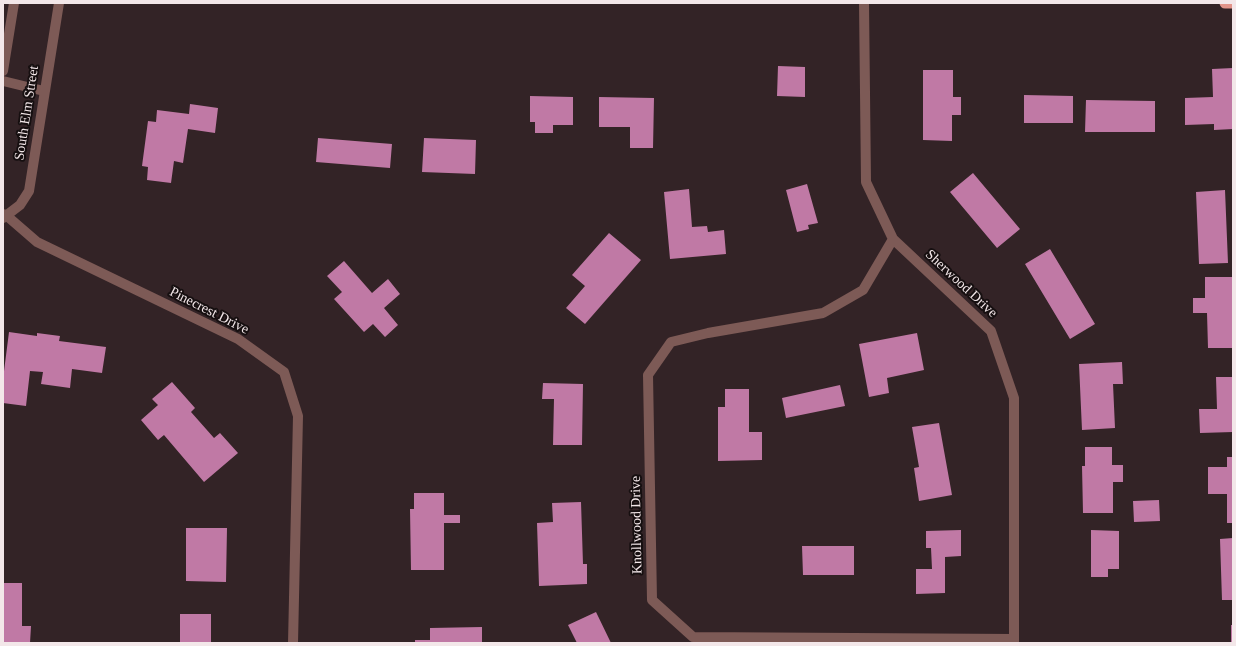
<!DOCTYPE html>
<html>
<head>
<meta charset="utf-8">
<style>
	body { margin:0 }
	#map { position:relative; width:1236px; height:646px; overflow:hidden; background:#332326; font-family:"Times New Roman",serif }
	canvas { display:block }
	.frame { position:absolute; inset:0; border:4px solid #f3e7e9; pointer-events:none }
</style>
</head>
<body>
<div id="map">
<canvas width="1236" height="646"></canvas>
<div class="frame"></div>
</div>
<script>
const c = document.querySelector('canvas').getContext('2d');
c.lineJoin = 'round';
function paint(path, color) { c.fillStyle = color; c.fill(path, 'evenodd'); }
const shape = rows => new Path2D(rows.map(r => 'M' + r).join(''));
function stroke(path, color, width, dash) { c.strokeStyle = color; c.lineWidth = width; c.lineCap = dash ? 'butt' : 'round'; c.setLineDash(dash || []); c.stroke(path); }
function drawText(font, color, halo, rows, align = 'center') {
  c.font = font + ' "Times New Roman",serif'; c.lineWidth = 4; c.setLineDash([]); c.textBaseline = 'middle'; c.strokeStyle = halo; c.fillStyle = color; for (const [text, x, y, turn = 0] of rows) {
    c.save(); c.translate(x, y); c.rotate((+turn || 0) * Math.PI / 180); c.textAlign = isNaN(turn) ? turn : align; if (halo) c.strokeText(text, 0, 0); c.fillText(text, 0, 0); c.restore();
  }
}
const building = shape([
	[778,66,805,67,805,97,777,96],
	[1233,68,1233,129,1214,130,1214,124,1185,125,1185,98,1213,97,1212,69],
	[923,70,953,70,953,97,961,97,961,115,952,115,952,141,923,140],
	[1024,95,1073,96,1073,123,1024,123],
	[530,96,573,97,573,125,553,125,553,133,535,133,535,122,530,122],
	[599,97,654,98,653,148,630,148,630,127,599,127],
	[1086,100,1155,101,1155,132,1085,132],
	[190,104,218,108,215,133,188,129,183,163,174,161,171,183,147,180,148,167,142,166,148,121,156,122,157,110,189,114],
	[318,138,392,144,390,168,316,162],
	[424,138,476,140,475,174,422,172],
	[973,173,1020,229,997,248,950,192],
	[807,184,818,223,808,225,809,229,797,232,786,190],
	[689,189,692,227,707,226,708,232,724,230,726,254,670,259,664,192],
	[1225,190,1228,263,1199,264,1196,192],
	[609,233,641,260,585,324,566,308,585,286,572,275],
	[1050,249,1095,324,1070,339,1025,264],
	[344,261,372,293,388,279,400,294,384,308,398,325,385,337,373,324,364,332,334,299,342,292,327,276],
	[1205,277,1233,277,1233,348,1208,348,1207,313,1193,313,1193,298,1205,298],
	[9,332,37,336,37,333,60,336,59,341,106,347,102,373,72,369,70,388,41,384,43,372,30,371,26,406,3,403,3,379],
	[917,333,924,370,887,378,889,393,869,397,859,344],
	[1122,362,1123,384,1113,384,1115,428,1082,430,1079,364],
	[1216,377,1233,377,1233,432,1200,433,1199,409,1217,409],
	[172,382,195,408,191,412,214,438,220,433,238,453,204,482,164,435,158,440,141,420,158,405,152,399],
	[543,383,583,384,582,445,553,445,554,399,542,399],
	[840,385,845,406,786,418,782,398],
	[725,389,749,389,749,432,762,432,762,460,718,461,718,407,725,407],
	[939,423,952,495,919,501,914,468,919,467,912,427],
	[1085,447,1112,447,1112,465,1123,465,1123,482,1113,482,1113,513,1083,513,1082,466,1085,466],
	[1227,457,1233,457,1233,523,1227,523,1227,494,1208,494,1208,467,1227,467],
	[414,493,444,493,444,515,460,515,460,523,444,523,444,570,411,570,410,509,414,509],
	[1159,500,1160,521,1134,522,1133,501],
	[581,502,583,564,587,564,587,584,539,586,537,523,553,522,552,503],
	[186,528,227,528,226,582,186,581],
	[961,530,961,556,945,557,945,593,916,594,916,569,932,569,931,548,926,548,926,531],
	[1091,530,1119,531,1119,569,1108,569,1108,577,1091,577],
	[1233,538,1233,600,1222,600,1220,539],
	[802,546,854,546,854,575,803,575],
	[3,583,22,583,22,626,31,626,30,643,3,643],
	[596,612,611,643,577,643,568,625],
	[180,614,211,614,211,643,180,643],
	[1231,625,1233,625,1233,643,1231,643],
	[482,627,482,643,415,643,415,640,430,640,430,628]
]);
const minor = shape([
	[864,3,866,182,893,239,991,331,1014,398,1014,643],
	[3,81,44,91],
	[3,214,7,216,37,242,238,339,284,372,298,416,293,643],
	[893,239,863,290,823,313,708,333,671,342,648,375,652,600,693,637,1014,639]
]);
const tertiary = shape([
	[3,71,14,3],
	[3,218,20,205,29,191,59,3]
]);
const trunk = shape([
	[1225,3,1233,3]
]);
const streetNames = [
	["South Elm Street",27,113,-81],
	["Sherwood Drive",961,284,43],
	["Pinecrest Drive",209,311,27],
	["Knollwood Drive",637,525,-91]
];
paint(building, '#c079a5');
stroke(minor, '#7d5a56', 10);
stroke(tertiary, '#7d5a56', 10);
stroke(trunk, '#e2948a', 11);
drawText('14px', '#f3e7e9', '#160f10', streetNames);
</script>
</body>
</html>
